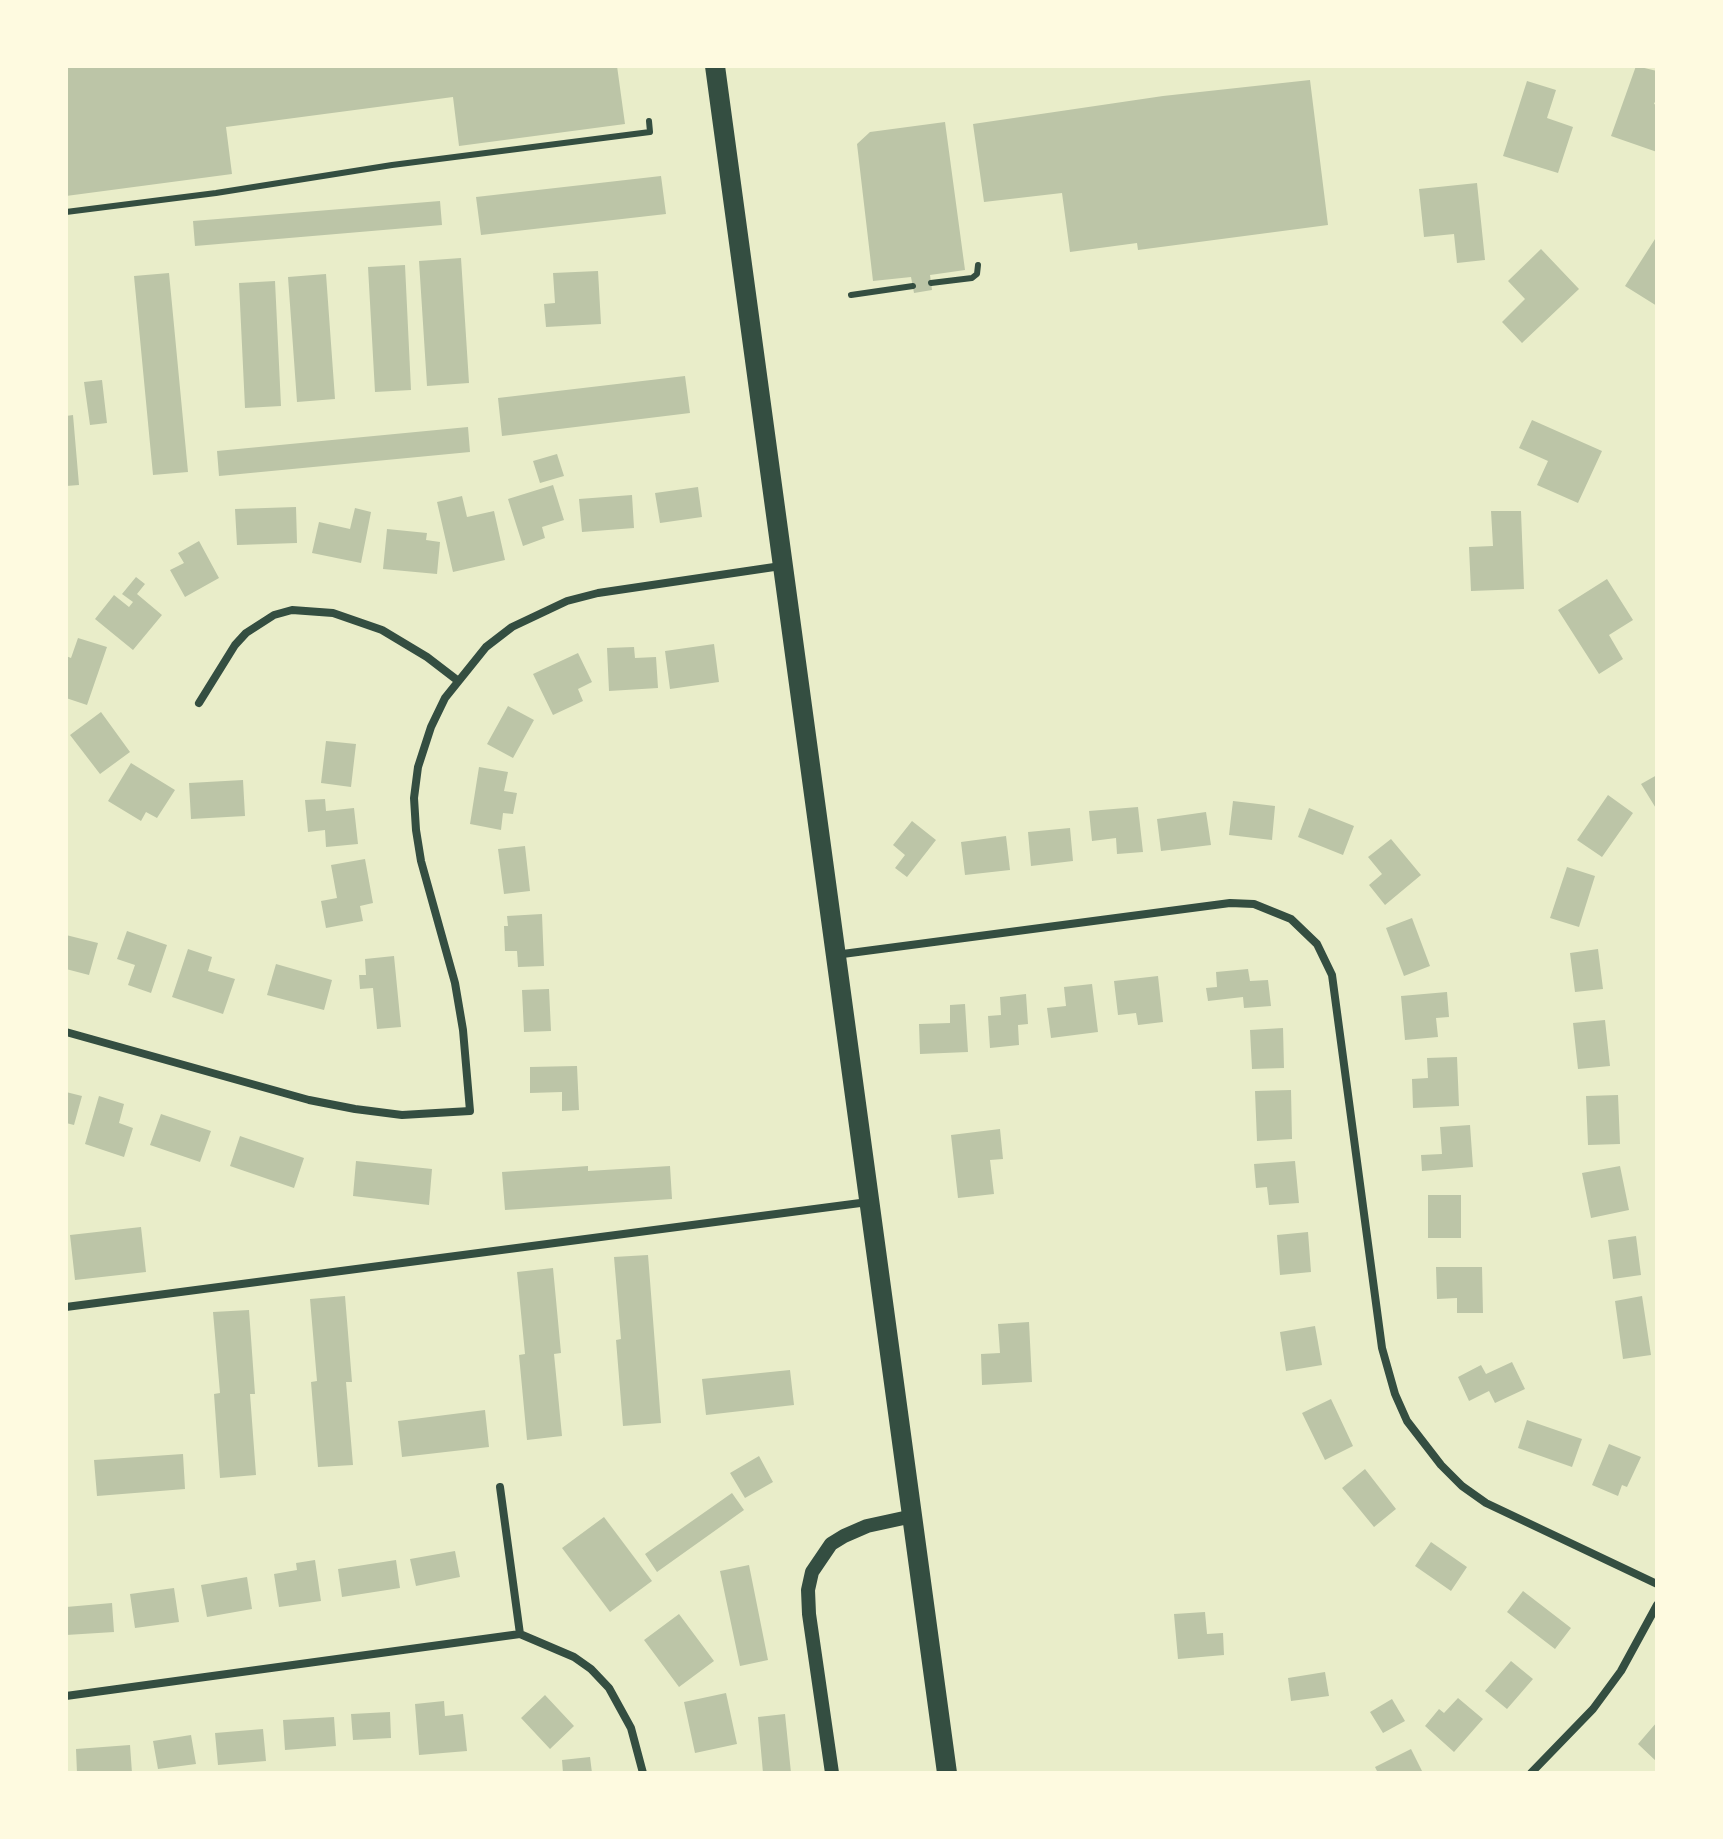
<!DOCTYPE html>
<html>
<head>
<meta charset="utf-8">
<style>
	body { margin:0 }
	#map { position:relative; width:1723px; height:1839px; overflow:hidden; background:#e9edc9; font-family:"Zilla Slab",serif }
	canvas { display:block }
	.frame { position:absolute; inset:0; border:68px solid #fefae0; pointer-events:none }
</style>
</head>
<body>
<div id="map">
<canvas width="1723" height="1839"></canvas>
<div class="frame"></div>
</div>
<script>
const c = document.querySelector('canvas').getContext('2d');
c.lineJoin = 'round';
function paint(path, color) { c.fillStyle = color; c.fill(path, 'evenodd'); }
const shape = rows => new Path2D(rows.map(r => 'M' + r).join(''));
function stroke(path, color, width, dash) { c.strokeStyle = color; c.lineWidth = width; c.lineCap = dash ? 'butt' : 'round'; c.setLineDash(dash || []); c.stroke(path); }
const building = shape([
	[66,66,617,66,625,124,459,146,453,97,226,127,232,174,66,196],
	[1636,66,1657,71,1657,97,1654,104,1657,105,1657,152,1611,136],
	[1310,80,1328,225,1138,250,1137,243,1070,252,1062,193,984,202,973,124,1163,96],
	[1527,81,1556,90,1547,118,1573,127,1558,173,1503,156],
	[945,122,965,270,930,275,932,290,914,293,911,277,873,281,857,144,870,132],
	[661,176,666,214,481,235,476,197],
	[1477,183,1485,260,1457,263,1454,234,1424,237,1419,189],
	[440,201,442,225,195,246,193,221],
	[1655,239,1657,240,1657,306,1625,286],
	[1541,249,1579,289,1522,343,1502,322,1525,299,1508,281],
	[461,258,469,383,427,386,419,261],
	[405,265,411,390,375,392,368,267],
	[598,271,601,324,546,327,544,304,555,303,553,273],
	[169,273,188,472,153,475,134,276],
	[326,274,335,399,297,402,288,277],
	[275,281,281,406,245,408,239,283],
	[685,376,690,413,502,436,498,398],
	[102,380,107,423,90,425,84,382],
	[73,415,79,485,66,486,66,416],
	[1532,420,1602,451,1578,503,1537,485,1548,461,1519,448],
	[468,427,470,452,219,476,217,451],
	[557,454,564,476,540,483,533,461],
	[553,485,564,520,542,527,545,538,523,546,508,499],
	[698,487,702,517,660,523,655,493],
	[632,495,634,528,582,532,579,499],
	[462,496,467,517,494,511,505,560,453,572,437,502],
	[296,507,297,543,237,545,235,509],
	[355,508,371,512,361,563,312,553,319,522,350,529],
	[1491,511,1521,511,1524,589,1471,591,1469,547,1493,546],
	[387,529,427,533,426,540,440,542,437,574,383,569],
	[199,541,219,578,185,597,170,570,184,563,178,553],
	[136,577,145,584,137,594,162,615,133,650,95,619,114,595,129,607,133,602,122,594],
	[1607,579,1633,620,1609,635,1623,659,1599,674,1558,610],
	[78,638,107,647,87,705,66,698,66,656,71,658],
	[714,644,719,682,670,689,665,651],
	[634,647,635,658,656,657,658,688,609,691,607,648],
	[578,653,592,682,578,689,583,701,553,715,533,674],
	[508,706,534,720,513,758,487,744],
	[101,712,130,752,100,774,70,735],
	[326,741,356,744,351,787,321,783],
	[131,763,175,790,157,818,146,812,141,821,108,801],
	[479,767,508,772,504,791,517,793,513,814,503,813,501,830,470,824],
	[1657,775,1657,810,1641,784],
	[243,780,245,816,191,819,189,783],
	[1608,795,1633,813,1602,857,1577,840],
	[325,799,326,811,354,808,358,844,326,847,325,830,308,832,305,800],
	[1233,801,1275,806,1272,840,1229,835],
	[1138,807,1143,852,1117,854,1116,838,1092,841,1089,811],
	[1309,808,1354,826,1343,855,1298,837],
	[1206,812,1211,845,1161,851,1157,819],
	[912,821,936,840,907,877,895,868,905,855,893,845],
	[1070,828,1073,861,1031,866,1028,832],
	[1006,836,1010,870,965,875,961,842],
	[1391,839,1421,875,1385,905,1369,885,1382,874,1368,857],
	[525,846,530,891,504,894,498,849],
	[365,859,373,903,360,906,363,921,326,928,321,901,337,898,331,865],
	[1567,867,1595,876,1579,927,1550,918],
	[542,914,544,966,518,967,517,951,505,951,504,926,508,926,507,916],
	[1412,918,1430,966,1404,976,1386,928],
	[127,931,167,945,151,993,128,985,135,965,117,959],
	[66,935,98,943,89,975,66,969],
	[188,949,212,957,208,971,235,979,223,1014,172,997],
	[1598,949,1603,989,1575,992,1570,953],
	[394,956,401,1027,377,1029,373,988,360,989,359,975,366,975,365,959],
	[276,964,332,980,324,1010,267,995],
	[1248,969,1250,981,1268,980,1271,1006,1244,1008,1243,997,1208,1001,1206,988,1217,987,1216,972],
	[1158,976,1163,1022,1138,1025,1136,1013,1118,1015,1114,981],
	[1092,984,1098,1032,1051,1038,1047,1008,1066,1006,1064,987],
	[549,989,551,1031,524,1032,522,990],
	[1447,992,1449,1017,1436,1018,1438,1037,1405,1040,1401,996],
	[1026,994,1028,1024,1018,1025,1019,1045,990,1048,988,1016,1001,1015,1000,997],
	[965,1004,968,1052,920,1054,919,1024,950,1023,950,1005],
	[1605,1020,1610,1066,1578,1069,1573,1023],
	[1283,1028,1284,1068,1252,1069,1250,1030],
	[1457,1057,1459,1106,1413,1108,1412,1079,1428,1078,1427,1058],
	[577,1066,579,1110,562,1111,562,1092,530,1093,530,1067],
	[1291,1090,1292,1139,1257,1141,1255,1091],
	[66,1092,82,1096,74,1125,66,1123],
	[1618,1095,1620,1144,1588,1145,1586,1096],
	[99,1096,124,1104,119,1123,133,1128,124,1157,85,1144],
	[161,1114,211,1131,200,1162,150,1145],
	[1470,1125,1473,1167,1422,1171,1421,1155,1442,1154,1440,1127],
	[1000,1129,1003,1159,990,1160,994,1194,958,1198,951,1135],
	[240,1136,304,1158,294,1188,230,1166],
	[356,1161,432,1169,429,1205,353,1196],
	[1295,1161,1299,1203,1269,1205,1267,1187,1256,1188,1254,1164],
	[588,1166,588,1171,670,1166,672,1199,505,1210,502,1172],
	[1620,1166,1629,1210,1591,1218,1582,1173],
	[1428,1195,1461,1195,1461,1238,1428,1238],
	[141,1227,146,1272,75,1280,70,1235],
	[1308,1232,1311,1272,1280,1275,1277,1235],
	[1636,1236,1641,1275,1613,1279,1608,1240],
	[648,1255,661,1423,623,1426,616,1340,621,1339,614,1257],
	[1436,1267,1482,1267,1483,1313,1457,1313,1457,1298,1437,1299],
	[553,1268,561,1353,554,1354,562,1436,527,1440,519,1355,525,1354,517,1272],
	[345,1296,352,1382,346,1382,353,1465,318,1467,311,1382,317,1381,310,1299],
	[1642,1296,1651,1355,1623,1359,1615,1301],
	[249,1310,255,1394,250,1394,256,1475,220,1478,214,1394,220,1393,213,1312],
	[1029,1322,1032,1382,982,1385,981,1354,1000,1353,998,1324],
	[1315,1326,1322,1365,1286,1371,1280,1332],
	[1512,1362,1525,1389,1495,1403,1489,1391,1469,1401,1458,1377,1481,1365,1486,1374],
	[790,1370,794,1405,706,1415,702,1379],
	[1331,1399,1353,1446,1325,1460,1302,1413],
	[485,1410,489,1447,402,1457,398,1421],
	[1527,1420,1582,1439,1572,1467,1518,1448],
	[1609,1444,1641,1457,1627,1487,1622,1485,1618,1496,1592,1485],
	[183,1454,185,1489,97,1496,94,1460],
	[759,1456,773,1482,745,1498,730,1473],
	[1365,1469,1396,1509,1374,1527,1342,1488],
	[732,1493,744,1510,657,1572,645,1554],
	[604,1517,652,1581,610,1612,562,1548],
	[1431,1542,1467,1567,1451,1591,1415,1566],
	[455,1551,460,1577,416,1586,410,1559],
	[315,1560,321,1601,279,1607,274,1574,297,1570,296,1563],
	[396,1560,400,1588,342,1597,338,1569],
	[749,1565,768,1660,740,1666,720,1571],
	[247,1577,252,1609,207,1617,201,1585],
	[174,1588,179,1622,135,1628,130,1594],
	[1523,1591,1571,1628,1555,1649,1507,1612],
	[112,1603,114,1632,66,1635,66,1607],
	[1205,1612,1207,1634,1223,1633,1224,1655,1178,1659,1174,1614],
	[679,1614,714,1661,679,1687,644,1640],
	[1511,1661,1533,1679,1507,1709,1485,1691],
	[1325,1672,1329,1696,1291,1701,1288,1678],
	[726,1693,737,1744,695,1753,684,1702],
	[545,1695,574,1726,550,1749,521,1718],
	[1458,1698,1483,1719,1454,1752,1425,1726,1439,1709,1444,1713],
	[1392,1699,1405,1721,1383,1733,1370,1712],
	[444,1701,445,1716,463,1714,467,1751,419,1755,415,1704],
	[390,1712,391,1738,353,1740,351,1714],
	[785,1714,791,1773,763,1773,758,1717],
	[334,1717,336,1746,285,1750,283,1720],
	[1657,1722,1657,1762,1638,1744],
	[263,1729,266,1761,218,1765,215,1733],
	[191,1735,196,1764,158,1769,153,1741],
	[130,1745,132,1773,77,1773,76,1749],
	[1411,1749,1423,1773,1378,1773,1375,1767],
	[590,1757,592,1773,563,1773,562,1760]
]);
const service = shape([
	[66,212,216,193,392,165,650,132,649,121],
	[931,283,972,278,977,274,978,265],
	[851,295,913,286]
]);
const minor = shape([
	[199,703,235,645,246,633,274,615,292,610,333,613,382,630,427,657,457,680],
	[835,955,1230,903,1254,904,1291,919,1317,944,1332,975,1382,1348,1395,1394,1407,1421,1441,1465,1462,1486,1486,1503,1657,1584],
	[66,1032,309,1100,355,1109,402,1115,470,1111,463,1030,455,983,421,861,416,830,414,798,418,767,431,727,445,698,486,647,512,627,567,601,598,593,781,566],
	[66,1307,868,1202],
	[500,1487,520,1634],
	[66,1696,520,1634,574,1657,591,1669,609,1688,631,1728,643,1773],
	[1531,1773,1593,1709,1621,1671,1657,1605]
]);
const tertiary = shape([
	[832,1773,809,1614,808,1590,812,1572,831,1544,844,1536,867,1526,913,1516]
]);
const primary = shape([
	[715,66,947,1773]
]);
paint(building, '#bcc5a7');
stroke(service, '#344e41', 6);
stroke(minor, '#344e41', 8);
stroke(tertiary, '#344e41', 14);
stroke(primary, '#344e41', 20);
</script>
</body>
</html>
